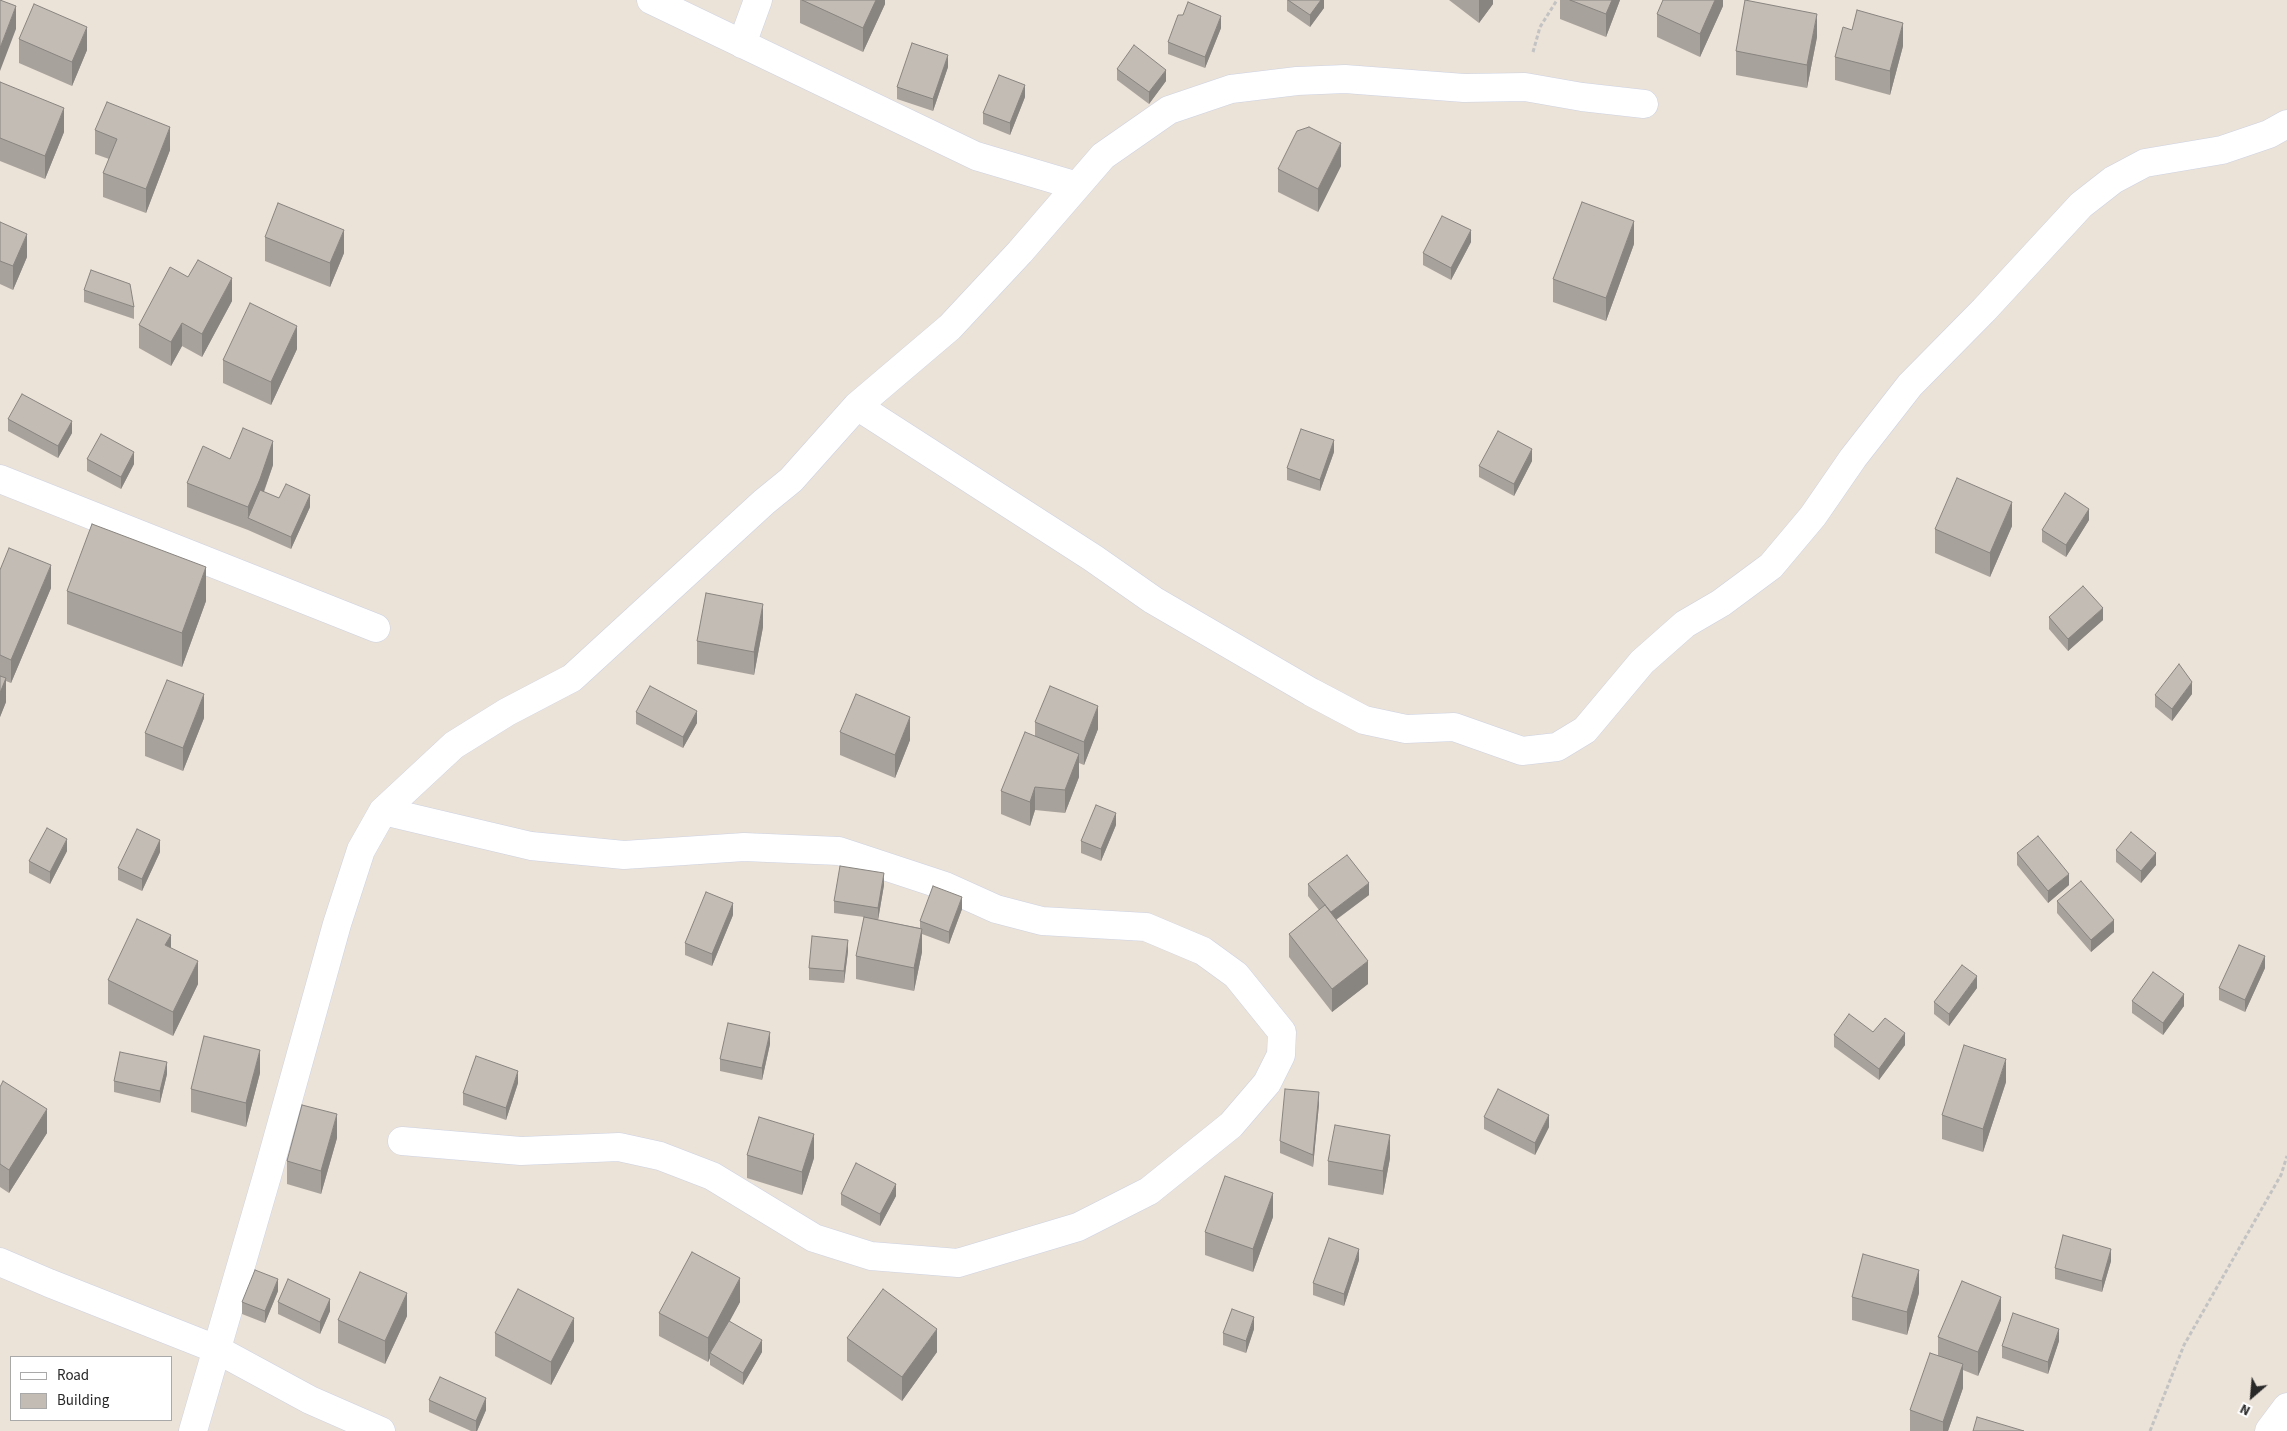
<!DOCTYPE html>
<html>
<head>
<meta charset="utf-8">
<style>
	body { margin:0 }
	#map { position:relative; width:2287px; height:1431px; overflow:hidden; background:#ebe2d8; font-family:"Source Sans 3",sans-serif }
	canvas { display:block }
	.legend { position:absolute; left:10px; top:1356px; width:162px; height:65px; box-sizing:border-box; background:#fff; border:1px solid #a9a9a9; margin:0; padding:6px 9px; list-style:none; font-size:15px; color:#282828 }
	.legend li { display:flex; align-items:center; gap:10px; height:25px }
	.legend b { width:25px; border:1px solid #a9a9a9 }
	.north { position:absolute; left:2227px; top:1371px; width:50px; height:50px; -webkit-text-stroke:4px #fff; paint-order:stroke; rotate:207deg; font-size:14px; font-weight:700; line-height:20px; text-align:center; color:#282828 }
	.north::after { content:''; display:block; margin:auto; width:18px; height:22px; background:#282828; clip-path:polygon(50% 0,100% 100%,50% 72%,0 100%) }
</style>
</head>
<body>
<div id="map">
<canvas width="2287" height="1431"></canvas>
<ul class="legend">
<li><b style="height:6px;background:#fff"></b>Road</li>
<li><b style="height:14px;background:#c3bcb5"></b>Building</li>
</ul>
<div class="north">N</div>
</div>
<script>
const c = document.querySelector('canvas').getContext('2d');
c.lineJoin = 'round';
const shape = rows => new Path2D(rows.map(r => 'M' + r).join(''));
function stroke(path, color, width, dash) { c.strokeStyle = color; c.lineWidth = width; c.lineCap = dash ? 'butt' : 'round'; c.setLineDash(dash || []); c.stroke(path); }
function paint(path, color) { c.fillStyle = color; c.fill(path, 'evenodd'); }
const path = shape([
	[1533,52,1540,27,1557,0],
	[2150,1431,2184,1345,2281,1175,2287,1156]
]);
const street = shape([
	[651,0,976,156,1077,186],
	[742,44,758,0],
	[857,406,1093,558,1153,600,1311,692,1364,720,1406,729,1454,727,1522,751,1557,747,1585,730,1642,662,1685,624,1721,603,1771,566,1813,516,1853,458,1910,385,1984,310,2081,205,2113,180,2145,163,2222,150,2269,134,2287,124],
	[0,479,376,628],
	[383,811,531,846,624,855,744,847,839,851,945,886,996,909,1042,921,1146,927,1203,951,1236,975,1282,1032,1281,1055,1267,1083,1231,1125,1149,1191,1078,1227,958,1263,871,1256,814,1238,712,1176,660,1156,619,1147,521,1151,402,1141],
	[0,1262,49,1283,216,1349,310,1400,381,1431],
	[193,1431,267,1176,337,924,361,850,383,811,454,745,507,712,572,678,764,502,791,480,857,406,950,327,1020,252,1103,156,1169,110,1231,89,1297,81,1345,79,1464,88,1525,87,1582,97,1644,104],
	[2269,1431,2287,1407]
]);
const wall = shape([
	[800,0,885,0,885,4,863,52,800,23],
	[1287,0,1324,0,1324,8,1310,27,1287,11],
	[1449,0,1493,0,1493,4,1479,23],
	[1560,0,1620,0,1606,37,1560,19],
	[1723,0,1723,6,1700,57,1657,37,1657,14],
	[1221,28,1205,68,1168,54,1168,42],
	[1817,37,1807,88,1736,75,1736,51],
	[19,39,87,50,72,86,19,63],
	[1903,46,1890,95,1835,80,1835,57],
	[948,67,933,111,897,99,897,87],
	[1117,69,1166,81,1149,104,1117,80],
	[0,82,64,132,45,179,0,161],
	[1025,97,1010,135,983,124,983,113],
	[95,130,170,150,146,213,103,197,103,173,109,159,95,154],
	[1341,166,1318,212,1278,192,1278,169],
	[0,222,27,257,13,290,0,284],
	[265,237,344,253,330,287,265,261],
	[1471,242,1451,280,1423,265,1423,253],
	[1634,244,1606,321,1553,302,1553,279],
	[84,290,134,307,134,319,84,302],
	[232,301,202,357,182,346,171,366,139,348,139,325],
	[297,349,271,405,223,383,223,360],
	[8,419,72,433,58,458,8,431],
	[1334,452,1320,491,1287,480,1287,468],
	[87,459,134,464,121,489,87,471],
	[230,459,273,465,264,492,279,498,310,507,291,549,248,530,187,507,187,483],
	[1532,461,1514,496,1479,477,1479,466],
	[2089,520,2066,557,2042,542,2042,530],
	[2012,526,1990,577,1935,553,1935,529],
	[0,570,51,588,11,683,6,681,6,702,0,717],
	[67,591,206,601,182,667,67,624],
	[2049,617,2103,620,2068,651,2049,629],
	[763,627,754,675,697,664,697,641],
	[2192,694,2172,721,2155,707,2155,695],
	[636,712,697,723,683,748,636,724],
	[204,718,183,771,145,756,145,733],
	[1035,722,1098,729,1084,765,1079,763,1079,777,1065,813,1035,810,1030,826,1001,814,1001,791,1035,736],
	[840,732,910,740,895,778,840,755],
	[1116,825,1101,861,1081,853,1081,841],
	[2116,850,2156,865,2141,883,2116,862],
	[67,851,50,884,29,873,29,861],
	[160,852,142,891,118,880,118,868],
	[2017,853,2069,885,2048,903,2017,865],
	[1308,884,1369,895,1336,920,1368,984,1332,1012,1289,957,1289,934,1319,910,1308,896],
	[884,885,878,920,920,928,920,921,962,909,949,944,922,934,922,952,914,991,856,979,856,956,864,917,834,913,834,901],
	[2057,901,2114,932,2091,952,2057,913],
	[733,915,712,966,685,955,685,943],
	[171,948,198,984,173,1036,108,1004,108,980],
	[848,951,844,983,809,980,809,968],
	[2265,968,2245,1012,2219,1000,2219,988],
	[1977,988,1949,1026,1934,1014,1934,1002],
	[2132,1001,2184,1006,2163,1035,2132,1013],
	[1834,1035,1905,1045,1879,1080,1834,1047],
	[770,1044,762,1080,720,1071,720,1059],
	[260,1073,246,1127,191,1112,191,1089],
	[167,1074,160,1103,114,1092,114,1081],
	[2006,1082,1983,1152,1942,1139,1942,1115],
	[518,1083,506,1120,463,1105,463,1093],
	[0,1087,47,1133,9,1193,0,1187],
	[1319,1104,1313,1167,1280,1153,1280,1141],
	[1484,1117,1549,1127,1535,1155,1484,1129],
	[337,1138,321,1194,287,1184,287,1161],
	[747,1155,814,1158,802,1195,747,1178],
	[1390,1158,1383,1195,1328,1185,1328,1161],
	[841,1194,896,1196,880,1226,841,1205],
	[1273,1217,1253,1272,1205,1255,1205,1232],
	[1359,1260,1344,1306,1313,1295,1313,1283],
	[2111,1261,2102,1292,2055,1279,2055,1268],
	[278,1291,265,1323,242,1314,242,1302],
	[1919,1293,1907,1335,1852,1320,1852,1297],
	[278,1302,330,1311,320,1334,278,1314],
	[740,1302,729,1321,762,1352,743,1385,710,1365,710,1358,708,1362,659,1336,659,1313],
	[407,1316,385,1364,338,1343,338,1320],
	[2001,1320,1978,1376,1963,1370,1963,1388,1948,1431,1910,1431,1910,1410,1938,1356,1938,1337],
	[1254,1329,1246,1353,1223,1345,1223,1333],
	[495,1333,574,1341,551,1385,495,1356],
	[847,1338,937,1352,902,1401,847,1361],
	[2059,1341,2048,1374,2002,1358,2002,1346],
	[429,1400,486,1410,477,1431,471,1431,429,1412]
]);
const shadedWall = shape([
	[876,0,885,0,885,4,863,52,863,28],
	[1321,0,1324,0,1324,8,1310,27,1310,15],
	[1479,0,1493,0,1493,4,1479,23],
	[1612,0,1620,0,1606,37,1606,14],
	[1715,0,1723,0,1723,6,1700,57,1700,34],
	[16,6,16,29,0,71,0,48],
	[1817,14,1817,37,1807,88,1807,65],
	[1221,16,1221,28,1205,68,1205,57],
	[1903,23,1903,46,1890,95,1890,71],
	[87,27,87,50,72,86,72,62],
	[948,55,948,67,933,111,933,99],
	[1166,70,1166,81,1149,104,1149,92],
	[1025,85,1025,97,1010,135,1010,123],
	[64,108,64,132,45,179,45,156],
	[170,127,170,150,146,213,146,189],
	[1341,143,1341,166,1318,212,1318,189],
	[1634,221,1634,244,1606,321,1606,298],
	[344,230,344,253,330,287,330,263],
	[1471,230,1471,242,1451,280,1451,268],
	[27,234,27,257,13,290,13,266],
	[232,278,232,301,202,357,202,334],
	[182,323,182,346,171,366,171,342],
	[297,326,297,349,271,405,271,382],
	[72,421,72,433,58,458,58,446],
	[1334,440,1334,452,1320,491,1320,480],
	[273,441,273,465,260,502,248,518,248,507],
	[1532,449,1532,461,1514,496,1514,484],
	[134,452,134,464,121,489,121,477],
	[310,495,310,507,291,549,291,537],
	[2012,502,2012,526,1990,577,1990,553],
	[2089,509,2089,520,2066,557,2066,545],
	[51,565,51,588,11,683,11,660],
	[206,567,206,601,182,667,182,633],
	[763,604,763,627,754,675,754,652],
	[2103,608,2103,620,2068,651,2068,639],
	[6,678,6,702,0,717,0,693],
	[2192,682,2192,694,2172,721,2172,709],
	[204,694,204,718,183,771,183,748],
	[1098,706,1098,729,1084,765,1084,742],
	[697,711,697,723,683,748,683,737],
	[910,717,910,740,895,778,895,755],
	[1079,754,1079,777,1065,813,1065,790],
	[1035,787,1035,810,1030,826,1030,802],
	[1116,813,1116,825,1101,861,1101,849],
	[67,839,67,851,50,884,50,872],
	[160,840,160,852,142,891,142,879],
	[2156,853,2156,865,2141,883,2141,871],
	[884,873,884,885,878,920,878,908],
	[2069,874,2069,885,2048,903,2048,891],
	[1369,883,1369,895,1330,924,1330,913],
	[962,897,962,909,949,944,949,932],
	[733,903,733,915,712,966,712,954],
	[2114,920,2114,932,2091,952,2091,940],
	[922,929,922,952,914,991,914,968],
	[171,935,171,958,165,945],
	[848,940,848,951,844,983,844,971],
	[2265,956,2265,968,2245,1012,2245,1000],
	[198,961,198,984,173,1036,173,1012],
	[1368,961,1368,984,1332,1012,1332,989],
	[1977,976,1977,988,1949,1026,1949,1014],
	[2184,994,2184,1006,2163,1035,2163,1023],
	[770,1032,770,1044,762,1080,762,1068],
	[1905,1033,1905,1045,1879,1080,1879,1069],
	[260,1050,260,1073,246,1127,246,1103],
	[2006,1059,2006,1082,1983,1152,1983,1129],
	[167,1062,167,1074,160,1103,160,1091],
	[518,1071,518,1083,506,1120,506,1108],
	[1319,1092,1319,1104,1313,1167,1313,1155],
	[47,1109,47,1133,9,1193,9,1170],
	[337,1114,337,1138,321,1194,321,1171],
	[1549,1115,1549,1127,1535,1155,1535,1143],
	[814,1134,814,1158,802,1195,802,1172],
	[1390,1135,1390,1158,1383,1195,1383,1171],
	[896,1184,896,1196,880,1226,880,1214],
	[1273,1193,1273,1217,1253,1272,1253,1249],
	[1359,1249,1359,1260,1344,1306,1344,1294],
	[2111,1249,2111,1261,2102,1292,2102,1281],
	[1919,1270,1919,1293,1907,1335,1907,1312],
	[740,1278,740,1302,712,1354,710,1353,710,1358,708,1362,708,1338],
	[278,1279,278,1291,265,1323,265,1311],
	[407,1293,407,1316,385,1364,385,1341],
	[2001,1297,2001,1320,1978,1376,1978,1352],
	[330,1299,330,1311,320,1334,320,1322],
	[1254,1317,1254,1329,1246,1353,1246,1341],
	[574,1318,574,1341,551,1385,551,1362],
	[937,1329,937,1352,902,1401,902,1377],
	[2059,1329,2059,1341,2048,1374,2048,1362],
	[762,1340,762,1352,743,1385,743,1373],
	[1963,1364,1963,1388,1948,1431,1943,1431,1943,1422],
	[486,1398,486,1410,477,1431,476,1431,476,1421]
]);
const building = shape([
	[0,0,16,6,0,48,0,0],
	[802,0,876,0,863,28,802,0],
	[1288,0,1321,0,1310,15,1288,0],
	[1570,0,1612,0,1606,14,1570,0],
	[1663,0,1715,0,1700,34,1657,14,1663,0],
	[1745,0,1817,14,1807,65,1736,51,1745,0],
	[1188,2,1221,16,1205,57,1168,42,1178,15,1183,15,1188,2],
	[34,4,87,27,72,62,19,39,34,4],
	[1857,10,1903,23,1890,71,1835,57,1843,27,1852,30,1857,10],
	[912,43,948,55,933,99,897,87,912,43],
	[1134,45,1166,70,1149,92,1117,69,1134,45],
	[999,75,1025,85,1010,123,983,113,999,75],
	[0,82,64,108,45,156,0,138,0,82],
	[107,102,170,127,146,189,103,173,117,139,95,130,107,102],
	[1309,127,1341,143,1318,189,1278,169,1297,131,1309,127],
	[1582,202,1634,221,1606,298,1553,279,1582,202],
	[278,203,344,230,330,263,265,237,278,203],
	[1442,216,1471,230,1451,268,1423,253,1442,216],
	[0,222,27,234,13,266,0,261,0,222],
	[198,260,232,278,202,334,182,323,171,342,139,325,170,267,188,277,198,260],
	[91,270,130,284,134,307,84,290,91,270],
	[250,303,297,326,271,382,223,360,250,303],
	[22,394,72,421,58,446,8,419,22,394],
	[243,428,273,441,260,479,248,507,187,483,203,446,230,459,243,428],
	[1301,429,1334,440,1320,480,1287,468,1301,429],
	[1498,431,1532,449,1514,484,1479,466,1498,431],
	[101,434,134,452,121,477,87,459,101,434],
	[1957,478,2012,502,1990,553,1935,529,1957,478],
	[286,484,310,495,291,537,248,518,260,490,279,498,286,484],
	[2065,493,2089,509,2066,545,2042,530,2065,493],
	[92,524,206,567,182,633,67,591,92,524],
	[9,548,51,565,11,660,0,655,0,570,9,548],
	[2083,586,2103,608,2068,639,2049,617,2083,586],
	[706,593,763,604,754,652,697,641,706,593],
	[2179,664,2192,682,2172,709,2155,695,2179,664],
	[0,676,6,678,0,693,0,676],
	[167,680,204,694,183,748,145,733,167,680],
	[650,686,697,711,683,737,636,712,650,686],
	[1050,686,1098,706,1084,742,1035,722,1050,686],
	[856,694,910,717,895,755,840,732,856,694],
	[1025,732,1079,754,1065,790,1035,787,1030,802,1001,791,1025,732],
	[1096,805,1116,813,1101,849,1081,841,1096,805],
	[47,828,67,839,50,872,29,861,47,828],
	[137,829,160,840,142,879,118,868,137,829],
	[2131,832,2156,853,2141,871,2116,850,2131,832],
	[2038,836,2069,874,2048,891,2017,853,2038,836],
	[1347,855,1369,883,1331,912,1308,884,1347,855],
	[840,866,884,873,878,908,834,901,840,866],
	[2081,881,2114,920,2091,940,2057,901,2081,881],
	[933,886,962,897,949,932,920,921,933,886],
	[706,892,733,903,712,954,685,943,706,892],
	[1325,905,1368,961,1332,989,1289,934,1325,905],
	[864,917,922,929,914,968,856,956,864,917],
	[137,919,171,935,165,945,198,961,173,1012,108,980,137,919],
	[812,936,848,940,844,971,809,968,812,936],
	[2239,945,2265,956,2245,1000,2219,988,2239,945],
	[1962,965,1977,976,1949,1014,1934,1002,1962,965],
	[2153,972,2184,994,2163,1023,2132,1001,2153,972],
	[1849,1014,1873,1032,1885,1018,1905,1033,1879,1069,1834,1035,1849,1014],
	[728,1023,770,1032,762,1068,720,1059,728,1023],
	[204,1036,260,1050,246,1103,191,1089,204,1036],
	[1964,1045,2006,1059,1983,1129,1942,1115,1964,1045],
	[120,1052,167,1062,160,1091,114,1081,120,1052],
	[476,1056,518,1071,506,1108,463,1093,476,1056],
	[3,1081,47,1109,9,1170,0,1164,0,1087,3,1081],
	[1285,1089,1319,1092,1313,1155,1280,1141,1285,1089],
	[1498,1089,1549,1115,1535,1143,1484,1117,1498,1089],
	[302,1105,337,1114,321,1171,287,1161,302,1105],
	[759,1117,814,1134,802,1172,747,1155,759,1117],
	[1335,1125,1390,1135,1383,1171,1328,1161,1335,1125],
	[856,1163,896,1184,880,1214,841,1194,856,1163],
	[1225,1176,1273,1193,1253,1249,1205,1232,1225,1176],
	[2063,1235,2111,1249,2102,1281,2055,1268,2063,1235],
	[1329,1238,1359,1249,1344,1294,1313,1283,1329,1238],
	[692,1252,740,1278,708,1338,659,1313,692,1252],
	[1863,1254,1919,1270,1907,1312,1852,1297,1863,1254],
	[255,1270,278,1279,265,1311,242,1302,255,1270],
	[360,1272,407,1293,385,1341,338,1320,360,1272],
	[288,1279,330,1299,320,1322,278,1302,288,1279],
	[1962,1281,2001,1297,1978,1352,1938,1337,1962,1281],
	[518,1289,574,1318,551,1362,495,1333,518,1289],
	[883,1289,937,1329,902,1377,847,1338,883,1289],
	[1232,1309,1254,1317,1246,1341,1223,1333,1232,1309],
	[2013,1313,2059,1329,2048,1362,2002,1346,2013,1313],
	[729,1321,762,1340,743,1373,710,1353,729,1321],
	[1930,1353,1963,1364,1943,1422,1910,1410,1930,1353],
	[440,1377,486,1398,476,1421,429,1400,440,1377],
	[1977,1417,2024,1431,1973,1431,1977,1417]
]);
stroke(street, '#cdd2e2', 29);
stroke(path, '#c3c3c3', 3, [4, 2.5]);
stroke(street, '#fff', 28);
paint(wall, '#a8a29c');
paint(shadedWall, '#88847f');
paint(building, '#c3bcb5');
stroke(building, '#88847f', 1);
</script>
</body>
</html>
